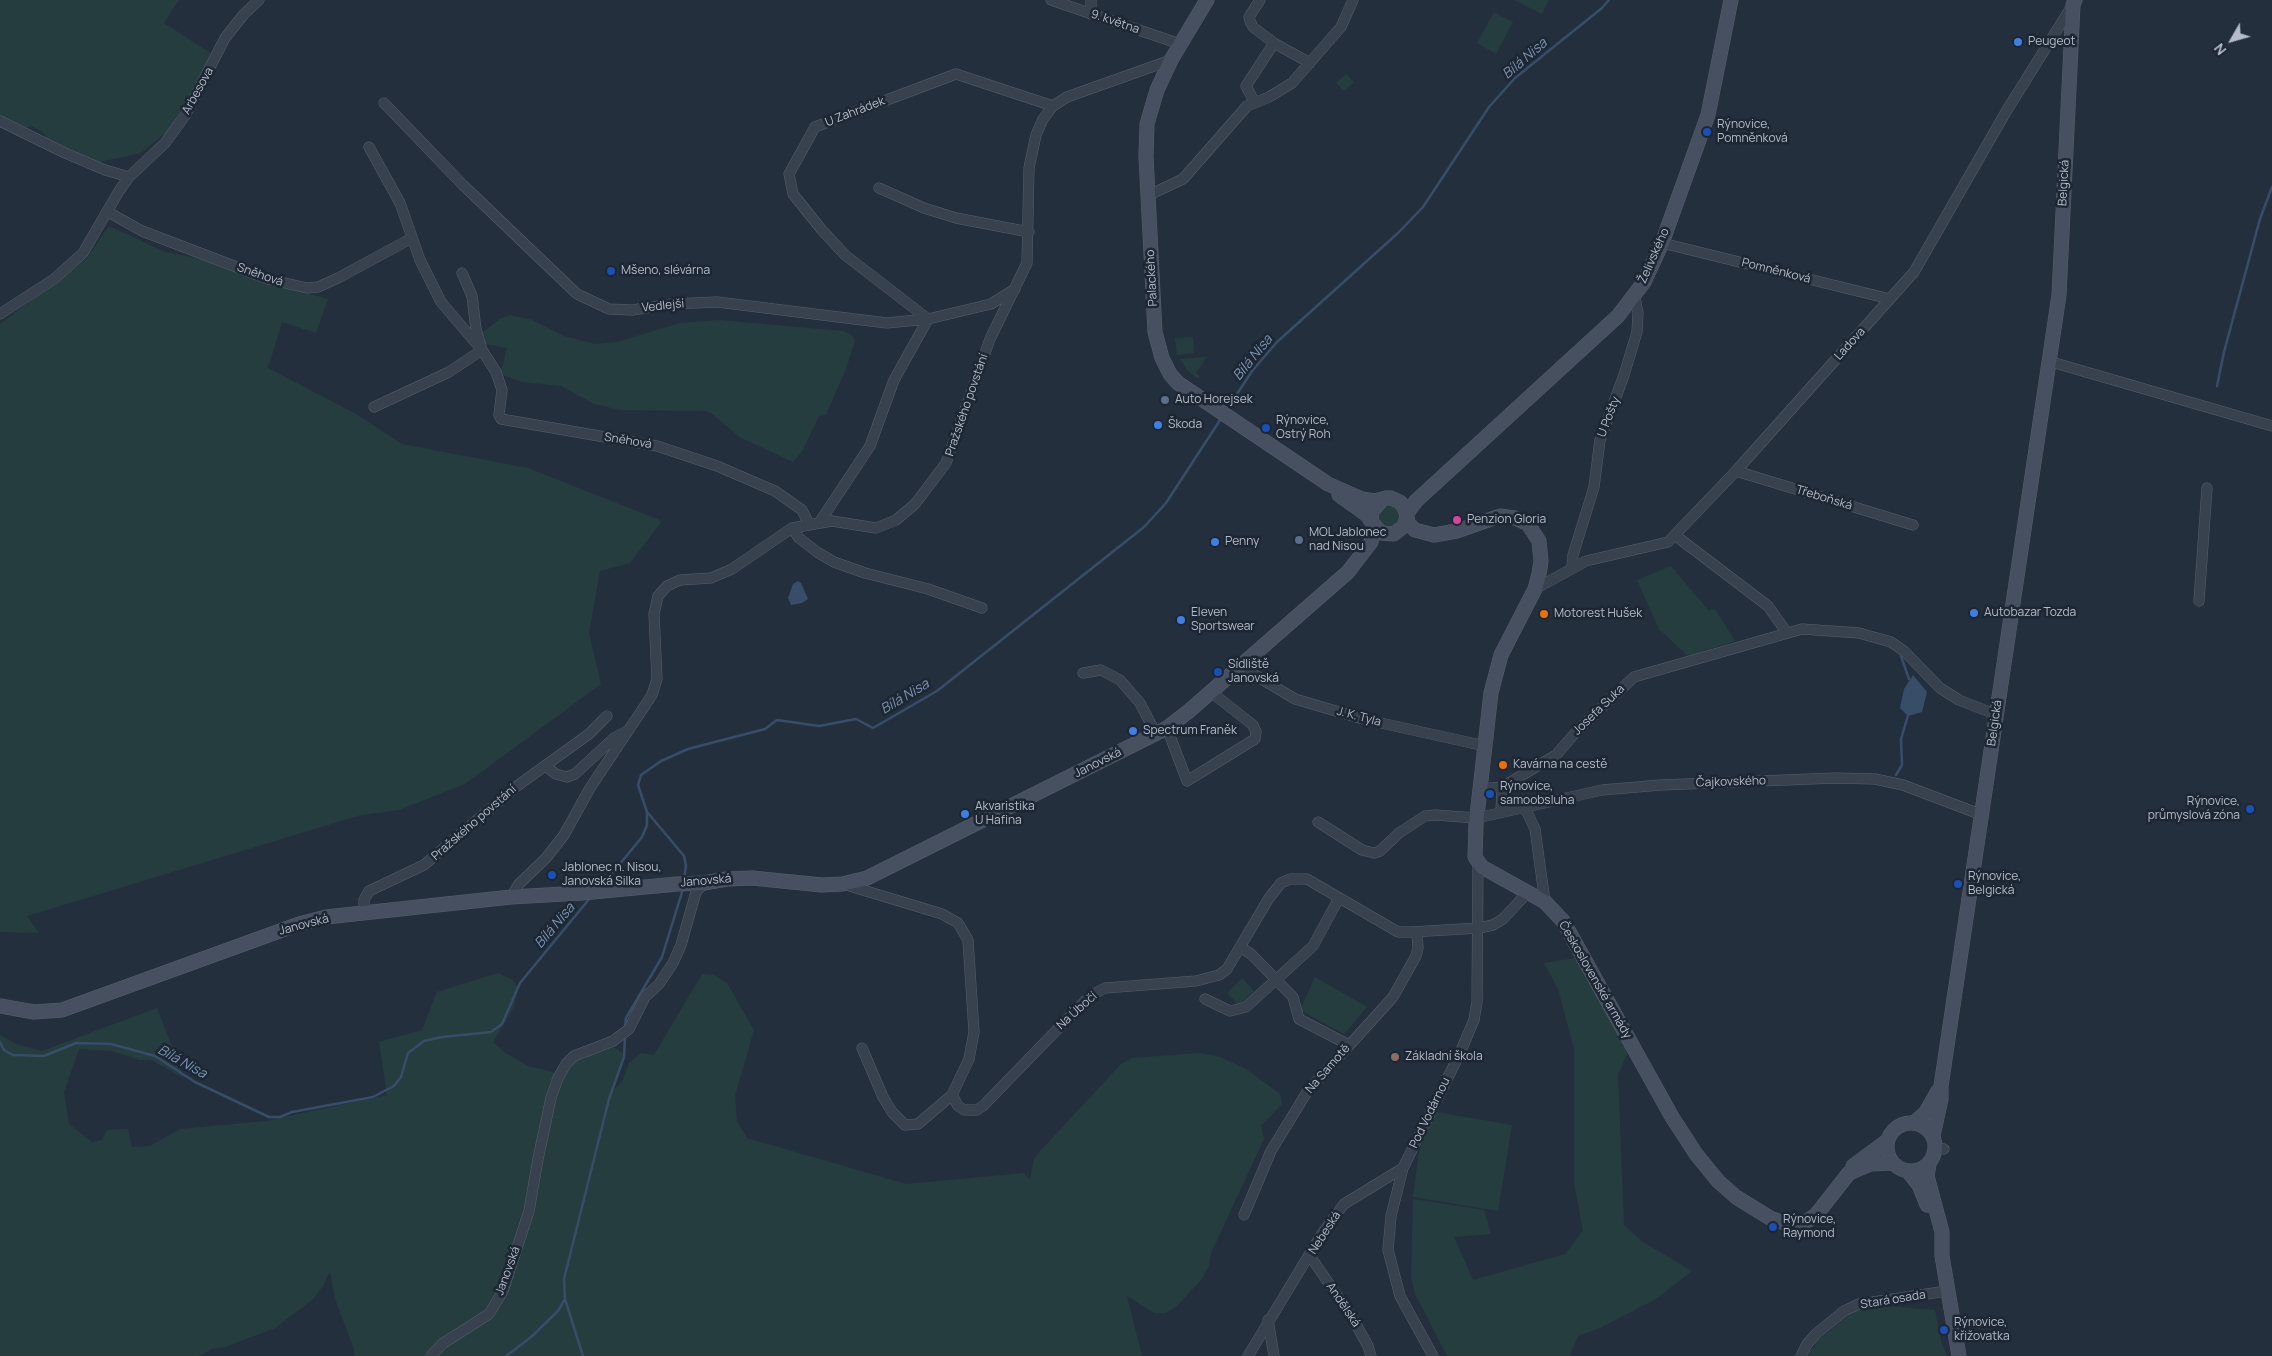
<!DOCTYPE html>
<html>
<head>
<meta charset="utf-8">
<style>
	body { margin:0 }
	#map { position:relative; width:2272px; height:1356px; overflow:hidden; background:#242f3e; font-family:Manrope,sans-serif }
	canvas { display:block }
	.north { position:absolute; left:2207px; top:15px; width:50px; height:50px; -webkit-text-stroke:4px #1d2633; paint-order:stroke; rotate:232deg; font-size:14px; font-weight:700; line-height:20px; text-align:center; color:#b4bcc9 }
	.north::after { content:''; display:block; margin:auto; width:18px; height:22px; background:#b4bcc9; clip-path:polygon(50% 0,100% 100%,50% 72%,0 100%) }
</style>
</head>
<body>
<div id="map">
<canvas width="2272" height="1356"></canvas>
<div class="north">N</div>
</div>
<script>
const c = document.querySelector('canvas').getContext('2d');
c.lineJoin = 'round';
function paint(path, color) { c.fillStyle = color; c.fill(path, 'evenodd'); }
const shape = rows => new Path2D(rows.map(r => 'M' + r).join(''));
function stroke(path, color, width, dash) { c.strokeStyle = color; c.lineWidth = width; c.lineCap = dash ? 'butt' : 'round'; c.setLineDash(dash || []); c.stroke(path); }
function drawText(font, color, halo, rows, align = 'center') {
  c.font = font + ' Manrope,sans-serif'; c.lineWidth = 5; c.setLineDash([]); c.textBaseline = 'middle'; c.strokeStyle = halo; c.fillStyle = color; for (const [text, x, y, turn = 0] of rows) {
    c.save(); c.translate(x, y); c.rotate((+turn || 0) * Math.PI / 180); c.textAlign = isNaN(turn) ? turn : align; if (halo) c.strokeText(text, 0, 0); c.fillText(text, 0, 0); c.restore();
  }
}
const green = shape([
	[0,0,179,0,164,23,212,54,195,88,168,131,141,153,95,163,47,139,43,132,31,126,26,128,0,117],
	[1514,0,1549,0,1542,14],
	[1494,12,1513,22,1496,54,1477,43],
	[1346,74,1354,82,1344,91,1336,83],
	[109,226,165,252,201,259,264,281,328,299,316,333,282,322,268,368,356,414,402,444,528,468,662,521,630,563,600,571,589,633,601,684,465,784,399,810,361,815,27,916,39,933,0,932,0,324,87,258],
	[510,315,532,320,564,336,595,344,617,342,680,323,719,320,843,331,852,335,855,340,846,369,826,415,819,416,803,450,793,462,741,438,711,413,705,411,620,410,594,404,561,386,522,382,503,375,501,371,507,348,486,344,482,340,483,332,501,318],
	[1193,337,1194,353,1177,355,1175,338],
	[1207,357,1196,373,1200,376,1198,379,1187,370,1180,359],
	'1378 516a11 11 0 1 1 22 0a11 11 0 1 1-22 0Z',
	[1671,566,1709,611,1715,609,1735,641,1688,656,1659,629,1637,580],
	[1576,958,1628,1052,1618,1075,1624,1225,1643,1242,1692,1271,1656,1299,1600,1328,1578,1336,1570,1356,1447,1356,1415,1294,1411,1277,1413,1199,1484,1210,1491,1234,1454,1237,1473,1280,1565,1254,1583,1231,1574,1183,1574,1049,1558,989,1544,963],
	[498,973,513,980,518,988,514,1007,493,1042,504,1052,528,1066,565,1075,569,1067,579,1058,613,1047,622,1052,623,1055,613,1090,622,1082,629,1063,641,1053,654,1055,702,974,714,975,727,983,754,1030,735,1096,737,1121,747,1138,906,1184,1024,1173,1030,1180,1034,1159,1041,1150,1121,1064,1132,1058,1199,1053,1220,1057,1246,1069,1280,1094,1282,1104,1261,1126,1264,1139,1211,1253,1209,1265,1202,1279,1176,1307,1165,1313,1154,1313,1127,1296,1142,1356,354,1356,354,1349,335,1299,330,1271,323,1286,312,1300,275,1328,225,1347,212,1349,199,1356,0,1356,0,1035,18,1045,42,1051,157,1008,184,1078,151,1060,140,1060,112,1051,79,1049,64,1092,69,1124,92,1142,102,1140,107,1130,128,1129,132,1147,150,1146,180,1129,266,1121,387,1095,379,1042,422,1030,437,992],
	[1315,977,1367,1007,1344,1034,1300,1010],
	[1242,978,1254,991,1239,1005,1227,993],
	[1436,1112,1512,1125,1498,1211,1413,1197,1419,1151],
	[1886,1306,1935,1310,1941,1341,1947,1356,1808,1356,1810,1351,1821,1338,1856,1309]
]);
const water = shape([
	[798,581,801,583,808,599,802,603,791,605,788,598,793,584],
	[1913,675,1927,692,1922,712,1908,716,1900,708,1904,689]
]);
const stream = shape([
	[2217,386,2224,352,2260,219,2272,187],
	[1226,411,1252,371,1277,342,1398,233,1423,207,1489,107,1515,78,1602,8,1609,0],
	[1901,656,1909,679],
	[1896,775,1902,765,1901,739,1909,712],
	[648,813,684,856,686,866,684,879],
	[601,887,642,837,647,825,647,812,638,785,641,775,661,761,688,749,765,729,777,720,819,726,856,719,873,728,937,691,1144,527,1166,503,1222,417],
	[625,1028,626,1018,662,957,683,889],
	[0,1042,4,1050,13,1055,44,1056,76,1043,111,1044,155,1056,195,1082,269,1117,280,1117,292,1112,373,1097,394,1086,401,1077,408,1053,424,1041,442,1037,491,1032,502,1024,520,983,590,898],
	[506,1356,530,1338,558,1311,565,1299],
	[583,1356,565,1299,564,1279,609,1099,624,1057,625,1036]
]);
const street = shape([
	[1051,0,1180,44],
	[1091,0,1091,14],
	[1260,0,1249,17,1250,21,1253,27,1274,43],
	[384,103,463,185,577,294,609,309,632,310,672,304,717,302,887,323,928,319,991,304,1015,289],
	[1255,103,1246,86,1274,43,1310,63],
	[0,121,65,153,105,170,129,177],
	[369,147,400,203,420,260,441,302,482,350,496,372,502,390,499,415,501,419,657,446,717,466,775,491,802,510,809,524],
	[879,188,924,208,956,218,1029,232],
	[1149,195,1183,179,1247,106,1269,97,1292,83,1341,27,1353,0],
	[108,212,142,231,268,279,307,288,318,287,338,278,412,238],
	[1662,243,1890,299],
	[0,314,54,279,83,253,119,191,129,177,165,143,186,114,225,38,244,14,259,0],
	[2048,361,2272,426],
	[374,407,449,372,482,350,476,329,472,296,462,273],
	[1736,471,1913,525],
	[819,523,870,446,894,380,928,319,845,255,821,229,793,194,789,174,815,127,956,74,1053,106],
	[792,528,799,538,817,552,834,562,865,573,928,589,982,608],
	[1676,536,1768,606,1787,633],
	[1572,566,1573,555,1594,487,1600,440,1624,375,1637,332,1638,313,1635,297],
	[1535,589,1586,561,1668,542,1736,471,1914,272,2007,110,2072,6],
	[2199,601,2207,488],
	[1240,666,1295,699,1363,719,1485,746],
	[1083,673,1101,670,1120,680,1140,703,1156,734],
	[1167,728,1187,781,1255,739,1256,732,1253,725,1211,692],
	[545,766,556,774,567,777,575,774,614,738,627,731],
	[1480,789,1502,787,1556,755,1576,732,1634,677,1802,629,1859,633,1891,642,1904,651,1940,688,1959,700,1997,715],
	[1525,808,1535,829,1545,902],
	[1501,812,1502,787],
	[1318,822,1362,850,1374,853,1380,851,1399,833,1425,816,1435,815,1477,818,1602,790,1661,785,1835,778,1875,779,1903,785,1982,815],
	[843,884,942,914,958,923,968,940,974,1032,969,1059,952,1095,918,1124,905,1125,892,1112,883,1097,862,1048],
	[511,897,519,884,546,858,564,835,590,788,652,695,657,679,654,614,658,596,667,586,680,580,711,578,732,569,792,528,832,521,876,528,896,520,915,504,946,463,990,339,1027,263,1029,168,1036,135,1043,119,1053,106,1067,97,1171,60],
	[364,913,364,900,369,891,424,865,517,786,589,734,607,716],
	[1240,947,1251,954,1293,997,1299,1019,1349,1045],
	[1205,999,1230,1011,1246,1007,1313,946,1339,898],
	[952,1095,958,1106,964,1110,977,1110,983,1106,1080,1006,1090,996,1105,988,1196,981,1219,975,1227,969,1269,898,1281,883,1290,879,1307,879,1398,932,1411,932,1479,928,1493,925,1503,919,1528,892],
	[1935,1148,1944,1149],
	[1244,1215,1271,1151,1307,1092,1393,997,1416,956,1418,948,1417,932],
	[1310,1256,1352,1317,1368,1346,1371,1356],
	[1268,1320,1274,1356],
	[431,1356,442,1344,489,1314,503,1291,529,1211,538,1159,551,1098,558,1078,566,1064,574,1056,613,1041,629,1029,645,997,659,984,673,963,681,945,696,892,704,883],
	[1248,1356,1321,1235,1344,1204,1403,1168],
	[1433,1356,1400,1296,1388,1250,1391,1216,1403,1168,1460,1053,1474,1020,1477,1002,1478,863],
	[1801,1356,1807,1344,1817,1333,1844,1311,1859,1304,1947,1291]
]);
const secondary = shape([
	[1207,0,1171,60,1157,90,1147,124,1146,156,1155,332,1162,358,1170,374,1178,383,1328,484,1362,499,1374,501,1386,498,1391,498,1400,502,1405,509,1407,517,1404,526,1394,534,1381,533,1371,521,1372,511,1382,500],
	[1339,495,1367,515,1371,521],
	[1407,513,1416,501,1618,316,1644,282,1662,243,1708,115,1731,0],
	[1407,517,1408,523,1415,530,1434,535,1457,531,1500,516,1515,518,1528,524,1539,541,1541,561,1539,574,1535,589,1501,655,1491,693,1476,824,1475,857,1482,867,1545,902,1563,921,1672,1117,1696,1154,1718,1181,1736,1197,1770,1218,1790,1225,1807,1221,1816,1215,1849,1173,1870,1164,1893,1163],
	[0,1006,34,1012,62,1010,299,924,326,917,511,897,582,893,677,884,704,883,727,879,752,878,822,885,842,884,867,878,1167,728,1189,711,1348,572,1371,542,1374,526],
	'1887 1147a24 24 0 1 1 48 0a24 24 0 1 1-48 0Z',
	[1914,1123,1926,1112,1938,1091],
	[1933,1136,1941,1099,1941,1086,2059,295,2073,5,2075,0],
	[1929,1164,1927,1176,1942,1232,1942,1256,1959,1356],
	[1853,1166,1887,1141],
	[1908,1171,1919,1185,1927,1205]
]);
const markers = [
	[2018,42,5,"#3f7fe0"],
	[1707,132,5,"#1a4fb4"],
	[611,271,5,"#1a4fb4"],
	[1165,400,5,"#5c6f8a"],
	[1158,425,5,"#3f7fe0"],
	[1266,428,5,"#1a4fb4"],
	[1457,520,5,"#d1479c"],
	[1299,540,5,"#5c6f8a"],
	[1215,542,5,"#3f7fe0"],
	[1974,613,5,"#3f7fe0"],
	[1544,614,5,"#e8710a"],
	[1181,620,5,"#3f7fe0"],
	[1218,672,5,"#1a4fb4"],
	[1133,731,5,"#3f7fe0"],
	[1503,765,5,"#e8710a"],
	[1490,794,5,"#1a4fb4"],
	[2250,809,5,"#1a4fb4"],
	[965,814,5,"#3f7fe0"],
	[552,875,5,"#1a4fb4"],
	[1958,884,5,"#1a4fb4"],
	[1395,1057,5,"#8d6e63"],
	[1773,1227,5,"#1a4fb4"],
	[1944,1330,5,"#1a4fb4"]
];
const streetNames = [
	["9. května",1115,22,19],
	["Arbesova",198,91,-61],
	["U Zahrádek",855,112,-21],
	["Belgická",2064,183,-87],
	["Želivského",1654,256,-66],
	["Pomněnková",1776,271,14],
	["Sněhová",260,275,19],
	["Palackého",1152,278,-93],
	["Vedlejší",663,306,-6],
	["Ladova",1850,344,-48],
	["Pražského povstání",967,405,-71],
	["U Pošty",1609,417,-69],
	["Sněhová",628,441,9],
	["Třeboňská",1824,498,17],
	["Josefa Suka",1599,710,-44],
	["J. K. Tyla",1359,717,15],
	["Belgická",1995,723,-82],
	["Janovská",1098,763,-27],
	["Čajkovského",1731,782,-2],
	["Pražského povstání",474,823,-41],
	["Janovská",706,881,-5],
	["Janovská",304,925,-15],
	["Československé armády",1595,980,60],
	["Na Úbočí",1077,1011,-42],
	["Na Samotě",1328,1069,-49],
	["Pod Vodárnou",1430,1113,-64],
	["Nebeská",1325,1233,-57],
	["Janovská",508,1271,-70],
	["Stará osada",1893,1300,-9],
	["Andělská",1343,1305,56]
];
const poiNames = [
	["Peugeot",2028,42],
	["Rýnovice,",1717,125],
	["Pomněnková",1717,139],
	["Mšeno, slévárna",621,271],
	["Auto Horejsek",1175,400],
	["Rýnovice,",1276,421],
	["Ostrý Roh",1276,435],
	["Škoda",1168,425],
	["Penzion Gloria",1467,520],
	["MOL Jablonec",1309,533],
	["nad Nisou",1309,547],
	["Penny",1225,542],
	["Eleven",1191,613],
	["Sportswear",1191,627],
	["Autobazar Tozda",1984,613],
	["Motorest Hušek",1554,614],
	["Sídliště",1228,665],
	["Janovská",1228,679],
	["Spectrum Franěk",1143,731],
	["Kavárna na cestě",1513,765],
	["Rýnovice,",1500,787],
	["samoobsluha",1500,801],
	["Rýnovice,",2240,802,"right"],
	["průmyslová zóna",2240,816,"right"],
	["Akvaristika",975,807],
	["U Hafina",975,821],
	["Jablonec n. Nisou,",562,868],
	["Janovská Silka",562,882],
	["Rýnovice,",1968,877],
	["Belgická",1968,891],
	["Základní škola",1405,1057],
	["Rýnovice,",1783,1220],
	["Raymond",1783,1234],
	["Rýnovice,",1954,1323],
	["křižovatka",1954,1337]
];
const waterNames = [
	["Bílá Nisa",1525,59,-41],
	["Bílá Nisa",1253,358,-51],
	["Bílá Nisa",905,697,-31],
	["Bílá Nisa",555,926,-50],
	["Bílá Nisa",182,1062,29]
];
paint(green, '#263d3f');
paint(water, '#384d68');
stroke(stream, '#384d68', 2.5);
stroke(street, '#565f6c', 11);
stroke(secondary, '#565f6c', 15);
stroke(street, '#38414e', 10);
stroke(secondary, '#465061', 14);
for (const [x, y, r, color] of markers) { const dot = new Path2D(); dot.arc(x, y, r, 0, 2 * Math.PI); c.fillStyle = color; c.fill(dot); stroke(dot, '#1d2633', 2); }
drawText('12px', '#b4bcc9', '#1d2633', streetNames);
drawText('12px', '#b4bcc9', '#1d2633', poiNames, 'left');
drawText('italic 14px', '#7b93b2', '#1d2633', waterNames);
</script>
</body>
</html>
